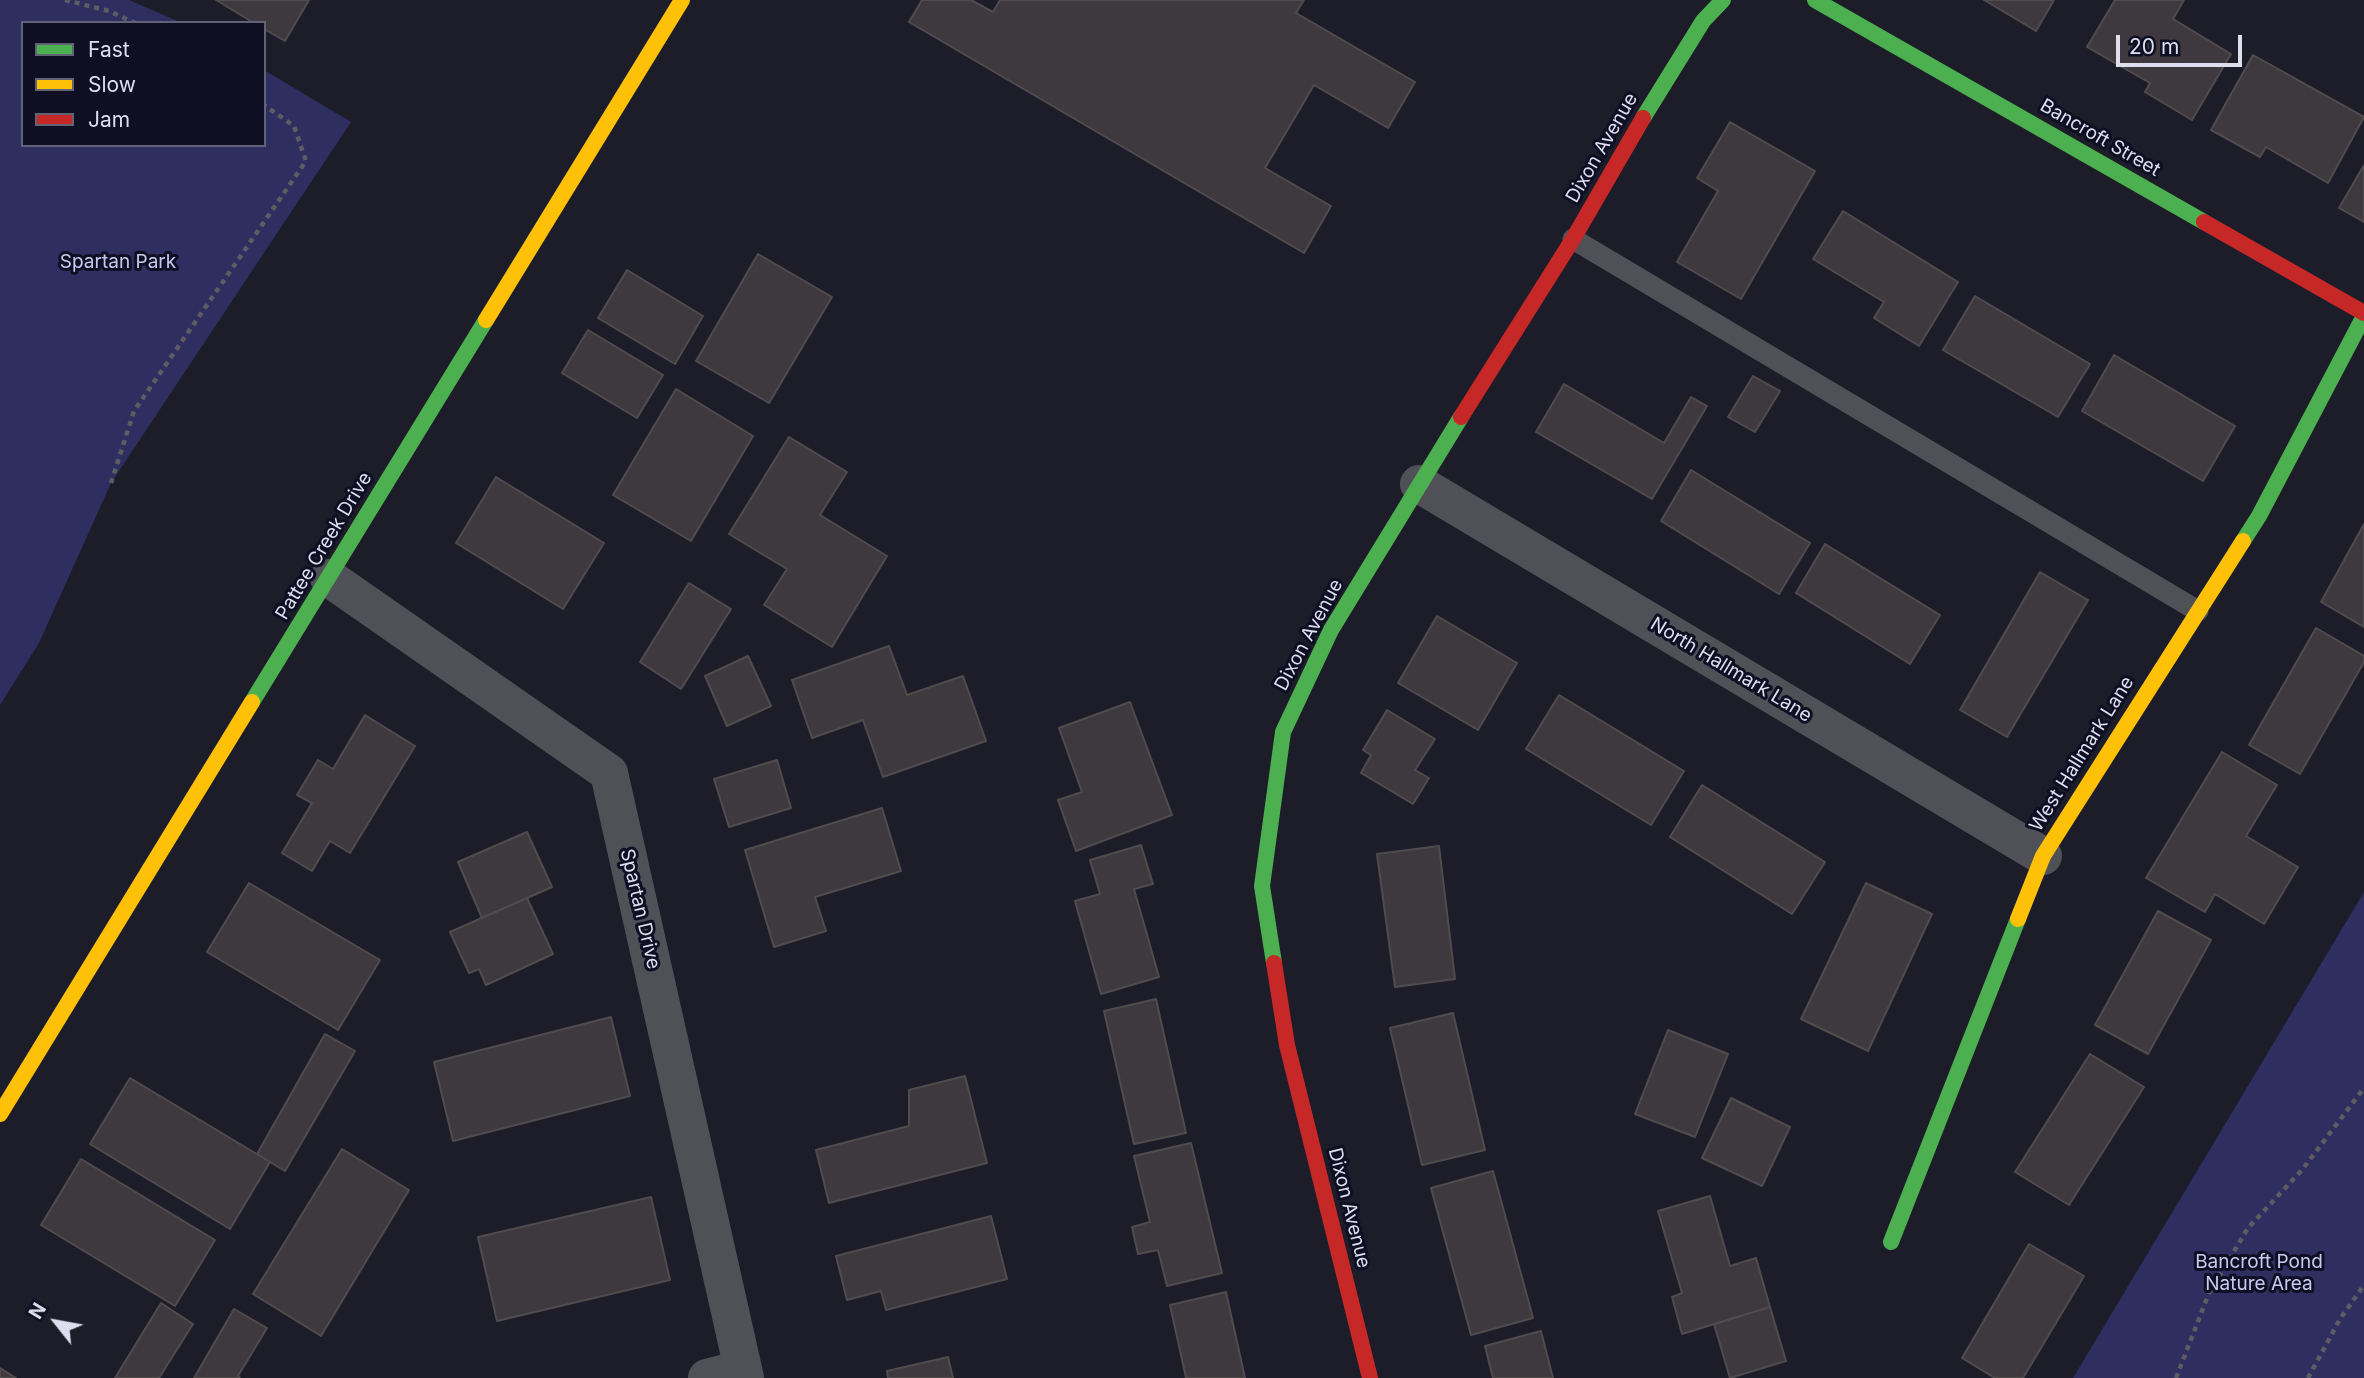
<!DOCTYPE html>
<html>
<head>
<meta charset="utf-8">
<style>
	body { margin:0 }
	#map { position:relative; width:2364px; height:1378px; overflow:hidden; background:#1c1d29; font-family:Inter,sans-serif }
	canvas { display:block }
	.legend { position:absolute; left:21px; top:21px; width:245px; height:126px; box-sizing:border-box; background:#0f0f24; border:2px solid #616275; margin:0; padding:9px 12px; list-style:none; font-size:21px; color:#dddfee }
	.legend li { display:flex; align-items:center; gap:14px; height:35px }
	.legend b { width:35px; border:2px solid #616275 }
	.north { position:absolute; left:21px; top:1287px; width:70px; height:70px; -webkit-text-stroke:5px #0f0f24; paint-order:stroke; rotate:301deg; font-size:19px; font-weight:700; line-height:28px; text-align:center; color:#dddfee }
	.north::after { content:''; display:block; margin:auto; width:24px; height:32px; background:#dddfee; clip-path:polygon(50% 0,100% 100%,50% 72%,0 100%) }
	.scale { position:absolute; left:2116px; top:35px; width:126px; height:32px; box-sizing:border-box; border:4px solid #dddfee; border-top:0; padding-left:9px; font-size:21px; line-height:24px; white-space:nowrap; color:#dddfee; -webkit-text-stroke:5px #0f0f24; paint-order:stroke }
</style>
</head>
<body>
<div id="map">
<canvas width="2364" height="1378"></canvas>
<ul class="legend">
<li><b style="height:9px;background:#4caf50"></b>Fast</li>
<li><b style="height:9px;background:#ffc107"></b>Slow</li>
<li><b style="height:9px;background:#c62828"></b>Jam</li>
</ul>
<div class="north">N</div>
<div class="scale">20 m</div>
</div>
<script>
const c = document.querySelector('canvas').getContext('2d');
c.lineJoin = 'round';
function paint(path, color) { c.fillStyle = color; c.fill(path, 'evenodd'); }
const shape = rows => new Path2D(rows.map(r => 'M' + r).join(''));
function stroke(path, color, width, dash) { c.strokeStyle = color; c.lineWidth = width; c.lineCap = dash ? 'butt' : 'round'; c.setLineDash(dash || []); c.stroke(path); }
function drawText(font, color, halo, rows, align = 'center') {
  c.font = font + ' Inter,sans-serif'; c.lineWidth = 6; c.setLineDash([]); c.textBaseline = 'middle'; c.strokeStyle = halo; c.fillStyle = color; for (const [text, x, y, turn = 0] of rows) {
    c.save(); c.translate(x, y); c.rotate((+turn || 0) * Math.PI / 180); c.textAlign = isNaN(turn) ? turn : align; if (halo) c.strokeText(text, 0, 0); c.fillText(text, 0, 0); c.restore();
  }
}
const green = shape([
	[0,0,129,0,182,23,23,23,23,145,264,145,264,70,351,122,111,483,39,643,0,705],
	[2364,892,2364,1378,2073,1378]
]);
const building = shape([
	[216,0,309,0,285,41,264,29,264,23,254,23,216,0],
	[922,0,971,0,993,12,1000,0,1304,0,1296,13,1415,82,1388,128,1314,85,1265,168,1331,206,1304,253,909,22,922,0],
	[1984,0,2054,0,2036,31,1984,0],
	[2115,0,2184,0,2173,19,2231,54,2192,120,2145,92,2150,83,2087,47,2115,0],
	[2253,55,2364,117,2328,183,2266,147,2260,157,2211,130,2253,55],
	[1730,122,1815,171,1741,299,1677,262,1718,191,1697,178,1730,122],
	[2364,165,2364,222,2339,208,2364,165],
	[1843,211,1958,282,1919,346,1874,318,1884,302,1813,259,1843,211],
	[758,254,832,297,769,403,696,361,758,254],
	[627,270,703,316,675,364,598,318,627,270],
	[1975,296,2090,364,2058,417,1943,350,1975,296],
	[588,330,663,375,637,418,562,373,588,330],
	[2114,355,2235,426,2203,481,2082,411,2114,355],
	[1753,376,1780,391,1755,432,1728,417,1753,376],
	[1564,384,1664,443,1691,397,1707,406,1652,499,1536,432,1564,384],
	[676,389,753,436,691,541,613,495,676,389],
	[789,437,847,472,820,515,887,556,832,647,764,605,787,569,729,534,789,437],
	[1691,470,1810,543,1779,594,1661,521,1691,470],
	[496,477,604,543,563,609,456,543,496,477],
	[2364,524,2364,627,2321,602,2364,524],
	[1825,544,1940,615,1910,664,1796,593,1825,544],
	[2040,572,2088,600,2007,737,1960,710,2040,572],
	[689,583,731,609,681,689,640,662,689,583],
	[1437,616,1517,663,1478,730,1398,683,1437,616],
	[2316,628,2364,656,2364,662,2300,774,2249,745,2316,628],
	[889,646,907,695,963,676,986,741,883,777,863,720,812,738,792,680,889,646],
	[748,656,771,706,727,726,705,676,748,656],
	[1559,695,1684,771,1651,825,1526,749,1559,695],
	[1130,702,1172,815,1076,851,1058,800,1082,792,1059,728,1130,702],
	[1387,710,1435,739,1415,770,1429,778,1413,804,1361,773,1371,755,1363,750,1387,710],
	[365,715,415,746,350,853,330,841,312,871,282,853,312,803,297,795,318,760,333,769,365,715],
	[2222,752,2277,785,2246,836,2298,867,2264,924,2215,894,2205,912,2146,878,2222,752],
	[777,760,791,808,729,827,714,779,777,760],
	[1702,785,1825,862,1792,914,1670,837,1702,785],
	[882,808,901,871,815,897,826,931,774,947,745,850,882,808],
	[527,832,552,887,482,918,458,862,527,832],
	[1141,845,1153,884,1134,889,1159,977,1101,994,1075,901,1100,894,1090,860,1141,845],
	[1439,846,1455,979,1395,987,1377,854,1439,846],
	[249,883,380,960,338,1030,207,952,249,883],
	[1866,883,1932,914,1868,1051,1801,1019,1866,883],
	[527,898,553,954,486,985,479,969,469,973,450,932,527,898],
	[2158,911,2211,940,2148,1054,2095,1025,2158,911],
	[1156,999,1186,1133,1134,1144,1104,1011,1156,999],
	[1453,1013,1485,1150,1422,1165,1390,1028,1453,1013],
	[611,1017,630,1096,453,1141,434,1062,611,1017],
	[1668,1030,1728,1054,1695,1137,1635,1114,1668,1030],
	[325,1034,355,1051,285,1171,257,1154,325,1034],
	[2090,1054,2144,1087,2069,1205,2015,1172,2090,1054],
	[965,1076,987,1163,829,1203,816,1150,909,1126,909,1090,965,1076],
	[130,1078,270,1162,230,1229,90,1144,130,1078],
	[1731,1098,1790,1127,1762,1186,1702,1158,1731,1098],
	[1191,1143,1222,1273,1167,1286,1158,1250,1138,1254,1132,1227,1150,1222,1134,1156,1191,1143],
	[342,1149,409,1190,321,1336,253,1294,342,1149],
	[81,1159,215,1240,175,1306,41,1225,81,1159],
	[1493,1171,1533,1318,1471,1335,1431,1188,1493,1171],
	[1710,1196,1730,1266,1756,1258,1770,1307,1682,1334,1672,1297,1682,1293,1658,1211,1710,1196],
	[651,1197,670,1280,497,1321,478,1237,651,1197],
	[991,1216,1007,1279,886,1310,881,1291,847,1300,836,1256,991,1216],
	[2029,1244,2084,1276,2023,1378,1995,1378,1962,1358,2029,1244],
	[1226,1292,1245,1378,1186,1378,1170,1305,1226,1292],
	[161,1303,193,1324,159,1378,115,1378,161,1303],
	[1770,1307,1786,1361,1730,1378,1714,1324,1770,1307],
	[234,1309,267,1328,238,1376,240,1378,194,1378,234,1309],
	[1541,1331,1553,1378,1493,1378,1485,1346,1541,1331],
	[948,1357,953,1378,888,1378,887,1371,948,1357],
	[0,1368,16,1378,0,1378,0,1368]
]);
const path = shape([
	[65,0,109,11,135,23],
	[111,483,134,411,306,161,294,126,264,105],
	[2176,1378,2209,1293,2248,1228,2302,1170,2364,1088],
	[2308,1378,2340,1319,2364,1285]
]);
const lane = shape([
	[1573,239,2198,611]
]);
const street = shape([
	[1419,484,2043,856],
	[329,578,609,773,745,1378],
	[707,1378,742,1369]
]);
const fast = shape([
	[1815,0,2204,222],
	[1643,118,1703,21,1723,0],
	[2243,541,2259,516,2364,316],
	[252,702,486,320],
	[1274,963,1262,886,1283,732,1331,630,1461,417],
	[1891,1242,2018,919]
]);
const slow = shape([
	[486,320,682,0],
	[2018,919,2043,856,2243,541],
	[0,1114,252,702]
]);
const jam = shape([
	[2204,222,2364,313],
	[1461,417,1573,239,1643,118],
	[1274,963,1287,1045,1370,1378]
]);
const streetNames = [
	["Bancroft Street",2100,138,30],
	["Dixon Avenue",1602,148,-60],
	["Pattee Creek Drive",324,546,-59],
	["Dixon Avenue",1309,635,-62],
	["North Hallmark Lane",1731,670,31],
	["West Hallmark Lane",2082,754,-58],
	["Spartan Drive",640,909,77],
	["Dixon Avenue",1349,1208,76]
];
const parkNames = [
	["Spartan Park",118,262],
	["Bancroft Pond",2259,1262],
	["Nature Area",2259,1284]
];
paint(green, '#2f2e60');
paint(building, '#3d393e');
stroke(building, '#504b4d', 2);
stroke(path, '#5c5d63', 4.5, [5, 5]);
stroke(lane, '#505157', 21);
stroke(street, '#505157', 38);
stroke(fast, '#4caf50', 16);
stroke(slow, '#ffc107', 16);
stroke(jam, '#c62828', 16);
drawText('19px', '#dddfee', '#0f0f24', streetNames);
drawText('19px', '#c5caf0', '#0f0f24', parkNames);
</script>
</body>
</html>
